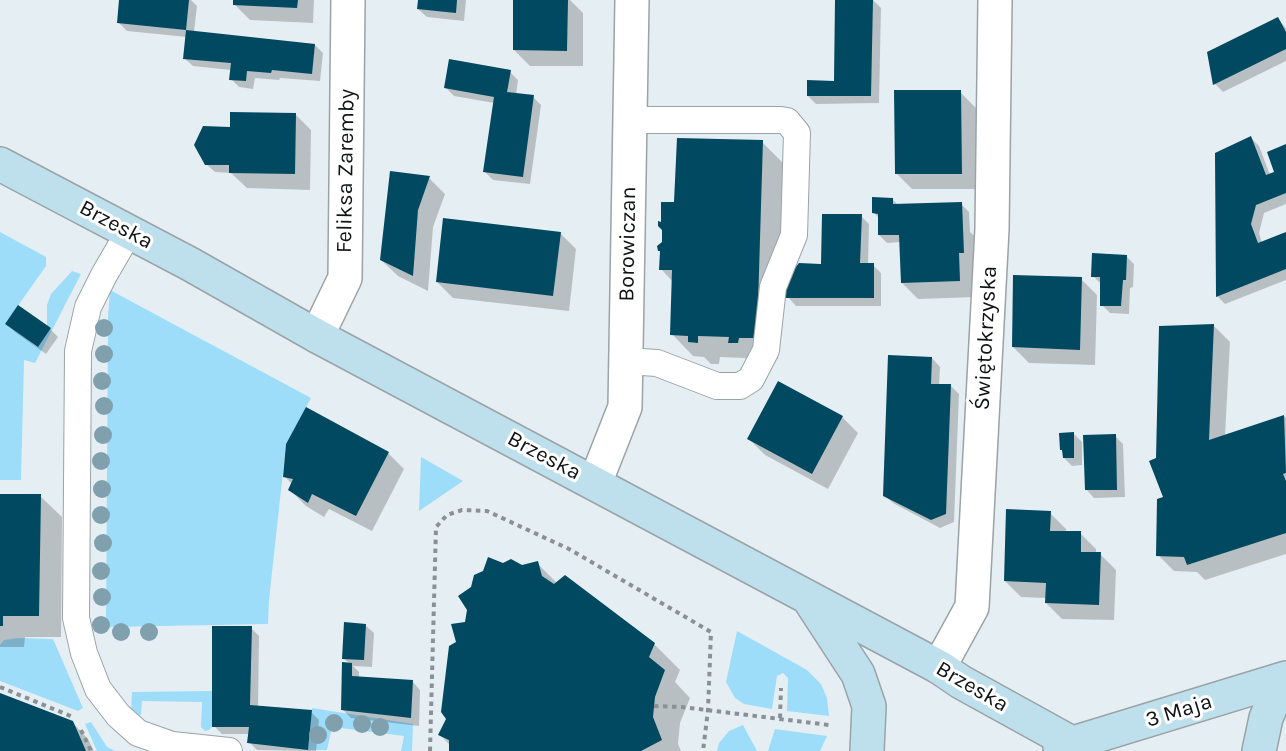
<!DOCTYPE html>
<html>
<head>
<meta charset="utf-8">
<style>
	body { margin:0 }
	canvas { display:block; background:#e5eff3 }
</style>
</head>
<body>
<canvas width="1286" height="751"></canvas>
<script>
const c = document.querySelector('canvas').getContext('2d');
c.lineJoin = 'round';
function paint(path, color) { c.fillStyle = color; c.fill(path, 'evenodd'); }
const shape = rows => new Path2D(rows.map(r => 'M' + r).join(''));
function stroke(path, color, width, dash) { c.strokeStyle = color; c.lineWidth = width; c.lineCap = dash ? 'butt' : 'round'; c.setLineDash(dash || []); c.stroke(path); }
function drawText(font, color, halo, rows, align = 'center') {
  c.font = font + ' Karla,sans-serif'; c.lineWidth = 6; c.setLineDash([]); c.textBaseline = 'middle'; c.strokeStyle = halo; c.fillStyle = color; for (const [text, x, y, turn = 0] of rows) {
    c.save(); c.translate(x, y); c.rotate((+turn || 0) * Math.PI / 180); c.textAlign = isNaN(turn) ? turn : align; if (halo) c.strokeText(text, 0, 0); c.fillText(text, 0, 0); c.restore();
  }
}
const green = shape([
	[0,232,46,257,46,266,5,324,37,347,51,328,47,325,47,305,51,294,72,271,81,274,35,363,24,360,21,480,0,480],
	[110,290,311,398,286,444,269,600,268,624,106,627,108,317],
	[421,457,463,481,419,511],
	[737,631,807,670,821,684,827,698,829,716,787,711,788,678,783,673,777,676,772,709,744,704,735,698,726,682],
	[18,638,53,639,83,708,78,711,0,681,0,645,4,640],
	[212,691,212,727,209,730,205,731,201,727,202,702,142,701,141,715,135,716,131,711,132,692],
	[312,708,413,724,412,751,401,751,404,736,332,727,327,750,308,750],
	[91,722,107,747,115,751,97,751,85,724],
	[743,725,757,751,717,751,719,743,729,731],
	[775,729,827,736,820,751,768,751]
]);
const shadow = shape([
	[121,0,191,0,197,6,194,32,315,45,323,53,320,81,280,78,279,80,255,78,253,89,239,87,231,79,231,70,193,66,184,58,187,37,127,31,119,23],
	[235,0,314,0,313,23,250,20,234,4],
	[419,0,466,0,464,21,427,17,418,9],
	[515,0,570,0,583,13,583,66,530,66,514,50],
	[873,0,881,8,879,103,816,104,808,96,835,82],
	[1278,19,1286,28,1286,61,1223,92,1215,84],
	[510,72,518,80,516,95,533,97,541,105,530,184,493,180,485,172,494,103,454,96,446,88],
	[960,92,976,108,977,189,912,189,896,173],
	[295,114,311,130,310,190,247,188,231,173,215,172,206,164,231,130],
	[1251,138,1259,146,1270,175,1276,173,1286,146,1286,204,1264,213,1259,233,1262,243,1286,234,1286,280,1225,304,1217,296],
	[762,142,784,164,778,359,761,359,752,365,745,358,720,357,719,364,711,364,704,357,693,356,672,334,673,282,661,269,662,253,659,250,663,242,663,224,675,204],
	[429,178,445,194,433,227,428,291,398,276,381,260],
	[892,199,899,206,961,204,969,212,970,232,978,239,976,297,918,299,902,283,901,242,887,243,879,235,879,218,874,213],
	[861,216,869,224,868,265,873,265,881,273,881,306,796,306,788,297,822,266],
	[560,233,576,249,569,311,453,298,437,282],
	[1126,256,1134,264,1133,287,1130,288,1129,314,1110,313,1102,305,1101,284,1093,276],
	[1081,279,1097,295,1095,365,1029,363,1013,347],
	[7,324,50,329,58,337,46,354,15,332],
	[1214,326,1230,342,1225,436,1284,416,1286,418,1286,554,1205,580,1197,572,1174,571,1158,555,1165,498,1158,460],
	[932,358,940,367,939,385,951,386,959,394,954,522,940,528,893,503,884,495],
	[307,409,388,453,404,469,372,531,329,509,324,517,306,506,290,490,292,484,285,477],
	[842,417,858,433,828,489,765,455,749,439],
	[1074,434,1082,442,1082,465,1072,466,1064,458,1064,452,1061,449],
	[1115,436,1123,444,1125,497,1094,498,1086,489],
	[0,495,40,496,62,517,61,637,25,637,24,647,0,647],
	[1050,513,1066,529,1066,533,1080,533,1096,549,1096,554,1100,554,1116,570,1114,620,1062,619,1046,603,1047,598,1021,597,1005,581],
	[537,563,557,583,654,644,680,670,675,682,690,698,680,723,678,744,681,751,451,751,451,746,440,735,448,719,457,643,466,623,503,564,522,567],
	[365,625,374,633,372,667,353,666,359,672,359,678,412,681,420,690,419,726,351,718,343,710,350,664,343,658],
	[251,628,259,636,258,708,311,712,319,720,316,751,257,750,249,742,250,734,222,734,214,726],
	[0,694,72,722,88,739,94,751,0,751]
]);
const building = shape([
	[119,0,189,0,186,30,117,23],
	[233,0,298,0,297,8,233,5],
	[418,0,457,0,456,13,417,9],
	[513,0,568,0,567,51,513,50],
	[835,0,873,0,871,96,807,96,807,80,834,81],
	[1278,17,1286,32,1286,49,1213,85,1207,52],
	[186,30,315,44,312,74,272,70,271,73,247,71,246,81,229,80,231,63,183,59],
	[449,59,511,70,507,92,534,95,523,177,483,172,494,97,444,88],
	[894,90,961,90,962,174,895,174],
	[230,112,296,113,295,174,229,173,229,165,205,165,194,145,203,126,230,127],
	[1251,136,1266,175,1274,172,1267,152,1286,144,1286,193,1256,205,1251,224,1258,243,1286,232,1286,269,1216,297,1215,153],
	[677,138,763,140,757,338,739,338,738,343,728,343,729,337,698,336,698,343,688,342,688,336,670,335,672,270,659,270,660,251,658,251,657,246,662,242,662,230,658,226,658,221,661,222,661,202,674,202],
	[390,171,430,176,418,210,413,276,380,260],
	[872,197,893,198,893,204,962,202,964,253,959,253,960,281,901,283,899,235,878,235,878,214,872,213],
	[822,214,862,214,860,263,874,263,874,298,786,298,786,279,799,263,821,264],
	[443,218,561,232,553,296,436,282],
	[1092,253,1127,255,1126,280,1123,280,1121,306,1100,306,1100,277,1091,277],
	[1013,275,1082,277,1080,350,1012,347],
	[18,305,51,328,38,347,5,324],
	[1214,324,1209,440,1284,415,1286,473,1283,474,1286,481,1286,533,1187,565,1184,557,1156,556,1157,499,1163,497,1149,461,1156,458,1159,326],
	[888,355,932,357,931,384,951,384,946,514,931,520,883,496],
	[778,381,843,416,812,474,747,439],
	[306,407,389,452,356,516,312,494,308,503,288,490,293,479,283,477,286,444],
	[1074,432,1074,458,1063,458,1062,450,1060,450,1059,433],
	[1116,434,1117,490,1085,490,1083,435],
	[0,494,41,494,39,616,3,616,3,626,0,626],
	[1006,509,1051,511,1050,531,1081,531,1081,552,1101,552,1099,605,1045,603,1046,583,1004,581],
	[488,557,503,563,511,559,522,565,538,561,542,576,554,584,565,575,655,643,649,657,665,670,655,697,653,717,662,740,641,751,449,751,449,740,438,735,446,719,441,712,449,646,456,642,451,624,465,622,467,610,458,596,471,587,474,575,483,571],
	[344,622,366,624,364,660,342,659],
	[212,626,252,626,250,705,312,710,308,750,247,743,249,727,212,727],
	[342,662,352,663,352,676,413,680,411,718,341,710],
	[0,693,73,721,86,751,0,751]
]);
const path = shape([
	[0,687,73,717],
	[654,706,682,707,829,725],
	[780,718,781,688],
	[81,730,91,751],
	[430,751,436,527,447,515,462,510,487,511,569,549,711,632,708,710,703,751]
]);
const lane = shape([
	[129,232,104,275,88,307,78,351,76,618,84,653,98,689,118,715,138,733,172,745,229,751],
	[626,361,657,363,717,386,740,386,751,379,766,350,773,287,794,235,797,133,787,121,781,120,630,120]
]);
const street = shape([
	[317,336,345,278,348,0],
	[595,483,625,407,632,0],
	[939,667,972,607,992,229,995,0]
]);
const secondary = shape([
	[0,164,190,264,317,336,939,667,961,682,1086,751],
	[809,599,858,674,869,706,867,751],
	[1060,747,1286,678],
	[1259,751,1266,718,1271,706,1280,693,1286,688]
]);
const trees = [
	[104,328],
	[104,354],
	[102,381],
	[104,406],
	[103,435],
	[101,461],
	[102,489],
	[101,515],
	[103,543],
	[101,571],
	[102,597],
	[101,625],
	[121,632],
	[149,632],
	[334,723],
	[362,724],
	[380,727],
	[318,735]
];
const streetNames = [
	["Feliksa Zaremby",346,171,-89],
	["Brzeska",116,225,28],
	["Borowiczan",628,244,-89],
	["Świętokrzyska",986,338,-87],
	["Brzeska",544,456,28],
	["Brzeska",972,687,30],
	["3 Maja",1179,711,-17]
];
paint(green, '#9dddfa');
paint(shadow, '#0003');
paint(building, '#004961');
stroke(lane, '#9aa3a7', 28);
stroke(street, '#9aa3a7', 36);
stroke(secondary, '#9aa3a7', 36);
stroke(path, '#8a9194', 4, [4.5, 4.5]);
stroke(lane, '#fff', 26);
stroke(street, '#fff', 33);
stroke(secondary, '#bee0ec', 33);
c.fillStyle = '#81a0ad';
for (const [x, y] of trees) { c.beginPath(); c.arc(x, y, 9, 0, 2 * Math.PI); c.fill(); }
drawText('22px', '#101314', '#fff', streetNames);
</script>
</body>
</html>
